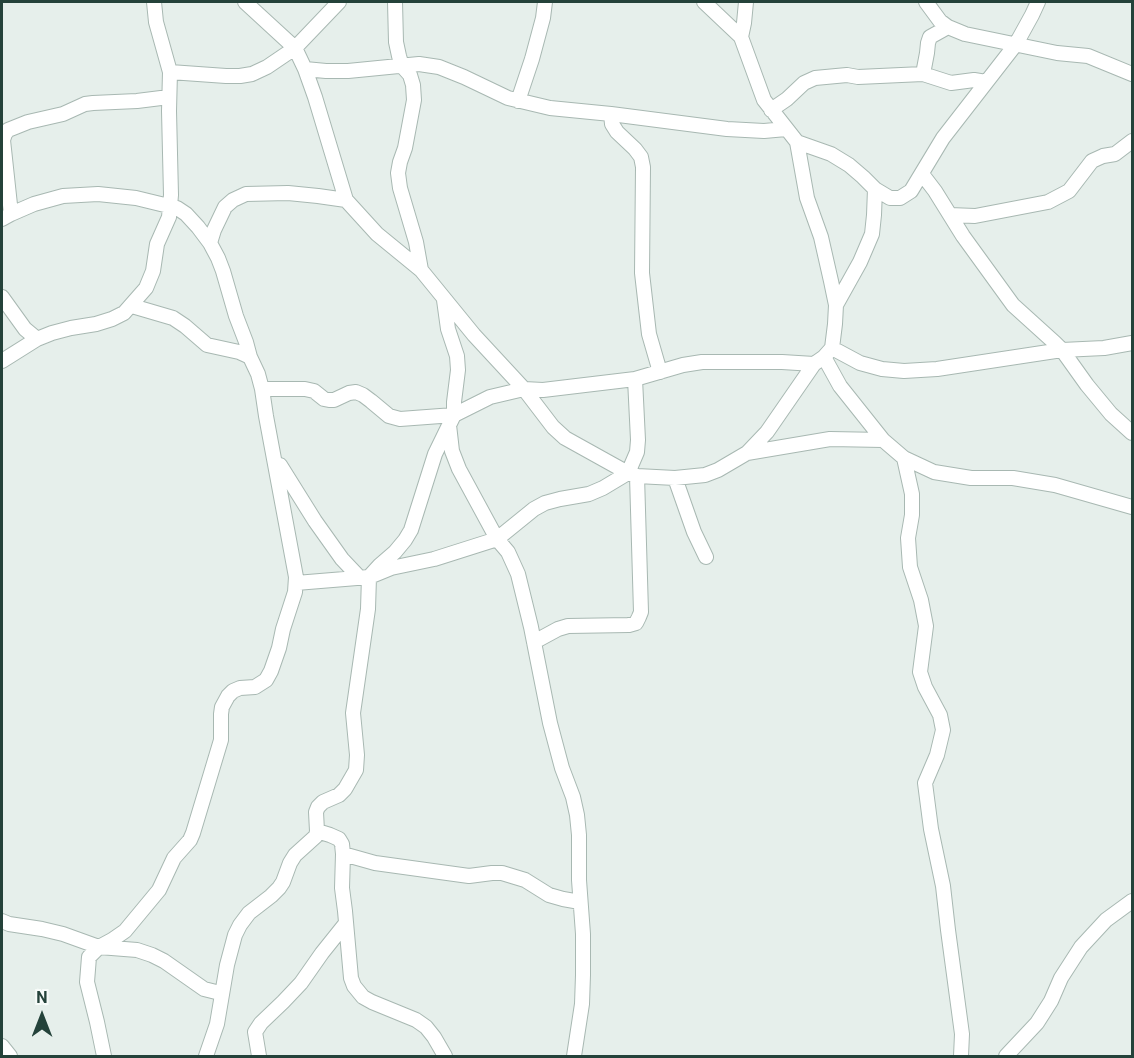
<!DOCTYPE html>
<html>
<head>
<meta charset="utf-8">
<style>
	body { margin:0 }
	#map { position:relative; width:1134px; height:1058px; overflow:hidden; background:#e6efeb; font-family:Roboto,sans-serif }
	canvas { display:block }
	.frame { position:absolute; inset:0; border:3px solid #24423a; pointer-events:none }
	.north { position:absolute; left:12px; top:986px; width:60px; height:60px; -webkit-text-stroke:4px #f7fbf9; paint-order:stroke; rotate:0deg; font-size:16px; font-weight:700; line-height:24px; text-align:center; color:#24423a }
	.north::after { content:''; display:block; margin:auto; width:21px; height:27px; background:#24423a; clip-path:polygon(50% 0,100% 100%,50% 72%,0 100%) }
</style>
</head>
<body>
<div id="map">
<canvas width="1134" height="1058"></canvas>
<div class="frame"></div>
<div class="north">N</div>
</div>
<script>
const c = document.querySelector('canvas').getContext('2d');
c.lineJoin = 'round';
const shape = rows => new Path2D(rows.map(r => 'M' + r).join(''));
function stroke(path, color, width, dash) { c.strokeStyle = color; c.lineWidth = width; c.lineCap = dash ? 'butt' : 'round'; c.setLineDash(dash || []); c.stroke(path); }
const street = shape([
	[245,2,295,48,305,69,315,97,346,200],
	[395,2,396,42,399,56,402,66,410,75,413,85,414,100,405,148,400,162,398,173,400,188,416,242,421,270],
	[704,2,741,37,764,100,797,142,831,154,849,165,863,177,875,189,890,198,900,198,911,191,943,138,1016,44,1032,15,1038,2],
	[926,2,940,21,948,27,965,34,1057,53,1088,56,1132,74],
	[741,37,744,23,746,2],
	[305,69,326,71,348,71,419,64,439,67,464,77,508,98,550,108,611,114,727,129,764,131,786,129],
	[170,72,226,76,240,76,252,74,267,67,295,48,339,2],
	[923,74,927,53,928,43,930,37,948,27],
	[518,101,532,59,543,18,545,2],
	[771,110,787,99,804,83,815,78,847,75,858,77,923,74,951,83,974,80,986,82],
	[611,114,612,124,617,132,635,149,641,157,643,167,642,273,649,334,660,372],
	[922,174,935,191,963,236,1013,305,1055,343,1062,350,1104,348,1132,343],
	[11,214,3,140,5,134,8,130,28,122,63,114,85,104,93,103,137,101,169,97],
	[950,215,975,216,1048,202,1069,191,1092,161,1103,156,1115,154,1132,141],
	[2,219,11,214,34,204,63,196,98,194,136,198,177,208,186,214,198,227,210,243,218,258,223,271,236,316,246,342,250,357],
	[210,243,214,230,225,207,233,200,246,194,288,193,318,196,346,200,377,234,421,270,474,335,524,389,543,390,635,379,683,365,702,362,782,362,814,364,824,357,832,348,835,324,836,305,831,281,821,237,807,198,797,142],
	[2,297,25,329,37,339],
	[836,305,860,262,872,234,874,215,875,189],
	[832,348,860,363,882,369,904,371,937,369,1062,350,1087,385,1111,414,1132,433],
	[824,357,840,386,883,440,904,458,934,472,971,478,1013,478,1055,485,1132,507],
	[2,361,37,339,52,333,71,328,96,324,112,319,124,313,146,288,153,271,157,244,169,217,171,195,169,111,170,72,156,22,154,2],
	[262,389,305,389,314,391,324,399,329,400,334,400,349,393,356,392,363,395,371,401,389,416,400,419,454,415,490,397,524,389,553,427,565,438,628,473,637,476,675,478,705,475,718,470,747,453,767,432,814,364],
	[449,425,452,451,459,469,497,539,508,552,518,574,531,627,550,723,562,768,573,797,577,815,579,835,579,880,583,934,583,975,582,1004,574,1056],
	[747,453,830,439,883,440],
	[904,458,912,494,912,515,908,538,910,567,921,600,926,626,920,672,925,687,940,715,943,730,937,755,925,783,931,829,943,886,948,930,962,1034,961,1056],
	[280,465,315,521,342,559,360,578],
	[675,478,694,532,706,557],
	[296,583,369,577,380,565,395,552,405,540,411,530,435,454,454,415,454,402,458,370,457,356,448,329,444,300],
	[534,642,558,629,568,626,629,625,636,623,639,617,641,612,637,476],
	[317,831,330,835,339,839,342,844,343,854,342,888,345,911,351,978,354,986,363,997,372,1002,416,1020,426,1027,434,1037,445,1056],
	[343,854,375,863,469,876,492,873,502,873,525,880,549,895,563,899,580,902],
	[2,921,9,924,42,929,63,934,99,947,137,950,152,955,164,961,204,989,216,992,222,992],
	[2,1046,10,1056],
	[104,1056,97,1022,87,982,89,957,99,947,112,940,125,931,159,890,174,858,190,840,193,833,221,740,221,714,222,707,228,696,233,691,240,688,255,687,266,680,271,671,279,648,283,629,295,592,296,577,266,416,262,389,258,374,250,357,239,352,207,345,185,326,173,318,132,306],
	[206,1056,217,1024,227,965,235,935,240,925,249,913,271,896,279,888,283,882,290,863,295,855,316,836,317,831,316,812,318,807,323,802,339,795,345,789,356,770,357,755,353,713,368,609,369,577,391,568,434,559,497,539,534,509,545,503,560,499,589,494,603,488,628,473,637,452,638,440,635,379],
	[259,1056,255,1032,261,1023,283,1002,301,983,322,953,346,923],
	[1006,1056,1037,1023,1051,1001,1061,978,1081,947,1106,920,1132,901]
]);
stroke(street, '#a8b8b2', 16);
stroke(street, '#fff', 14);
</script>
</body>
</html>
